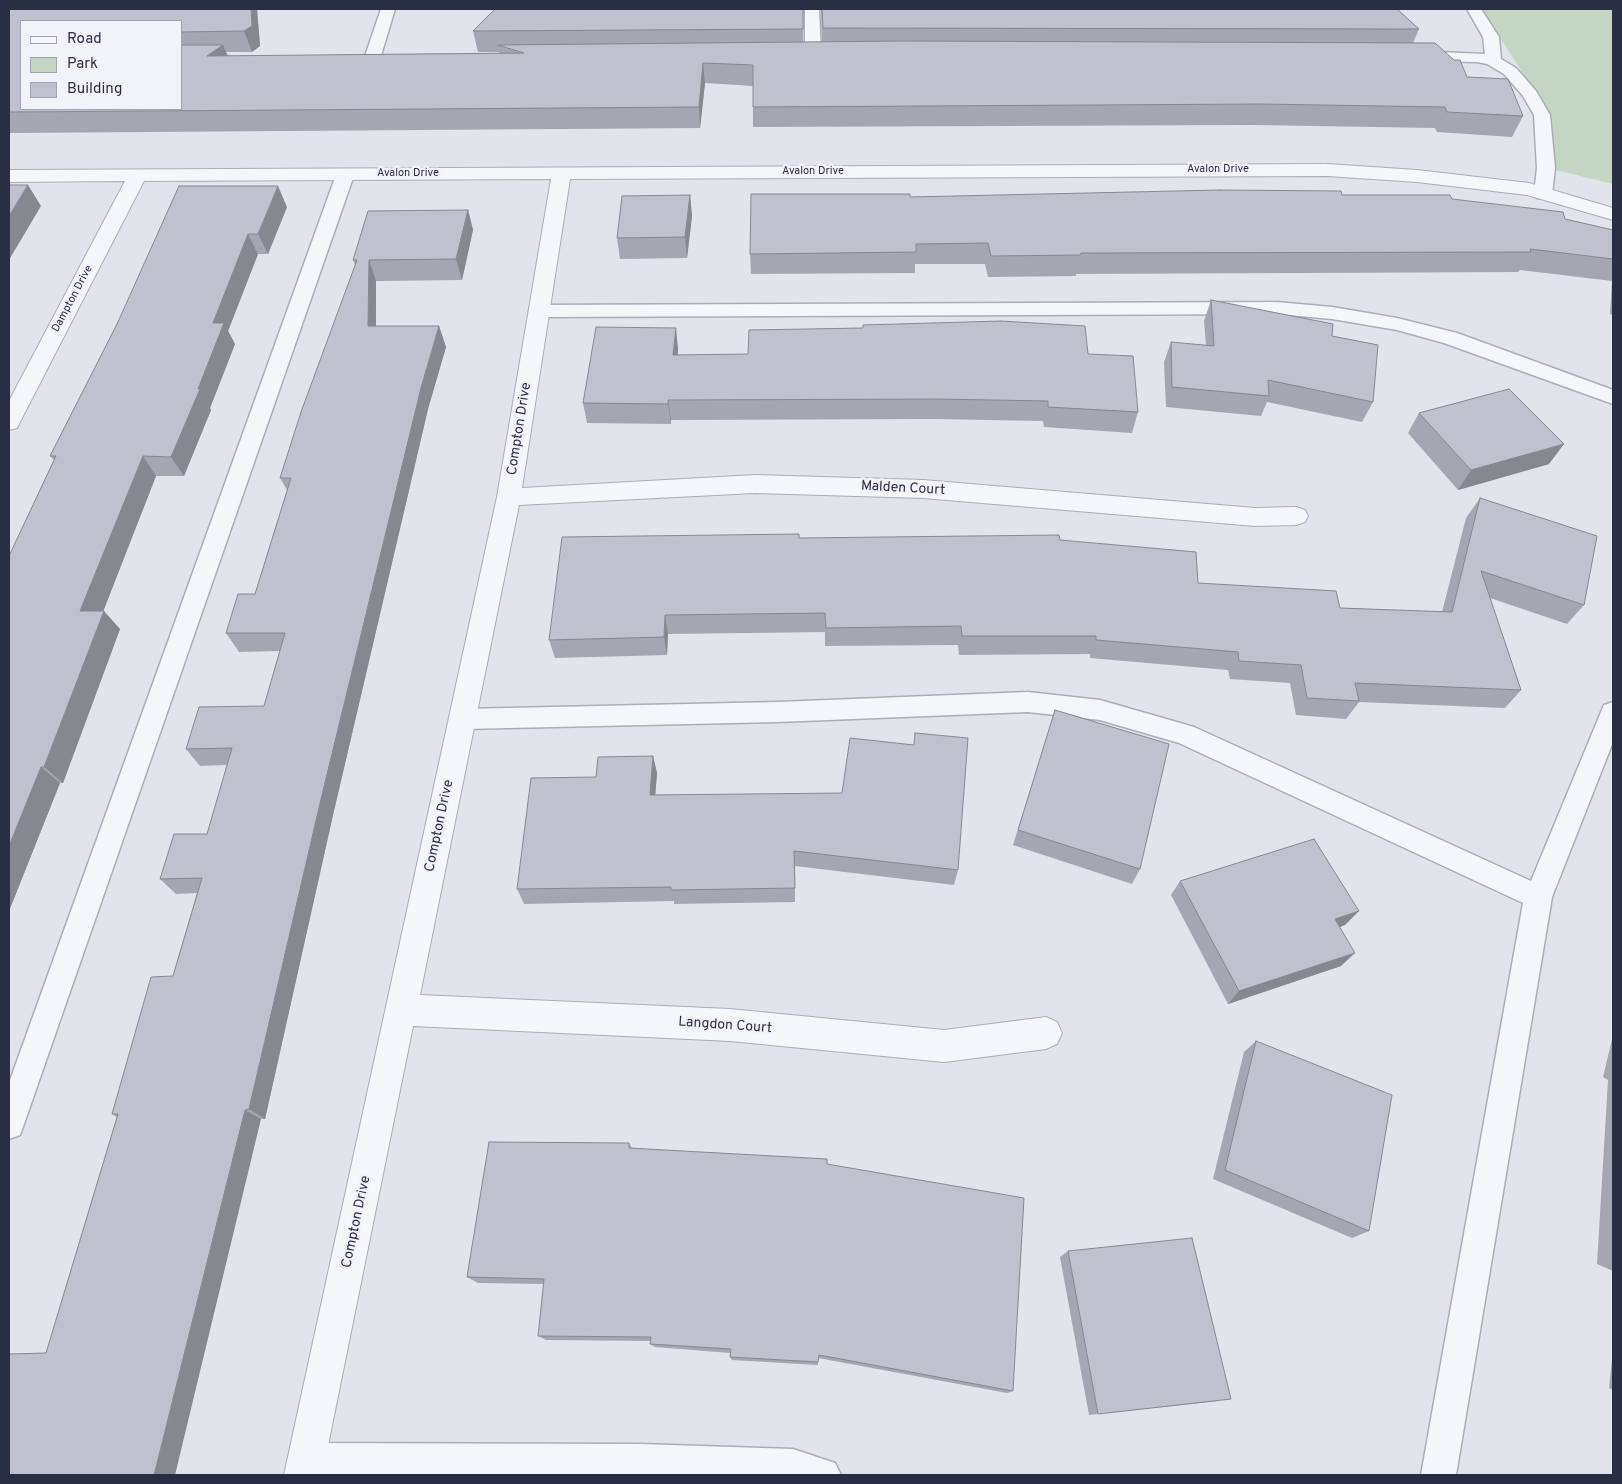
<!DOCTYPE html>
<html>
<head>
<meta charset="utf-8">
<style>
	body { margin:0 }
	#map { position:relative; width:1622px; height:1484px; overflow:hidden; background:#e2e4eb; font-family:Overpass,sans-serif }
	canvas { display:block }
	.frame { position:absolute; inset:0; border:10px solid #2a2e43; pointer-events:none }
	.legend { position:absolute; left:20px; top:20px; width:162px; height:90px; box-sizing:border-box; background:#f2f3f8; border:1px solid #a2a4b0; margin:0; padding:6px 9px; list-style:none; font-size:15px; color:#2a2e43 }
	.legend li { display:flex; align-items:center; gap:10px; height:25px }
	.legend b { width:25px; border:1px solid #a2a4b0 }
</style>
</head>
<body>
<div id="map">
<canvas width="1622" height="1484"></canvas>
<div class="frame"></div>
<ul class="legend">
<li><b style="height:6px;background:#f5f6f9"></b>Road</li>
<li><b style="height:14px;background:#c4d5c3"></b>Park</li>
<li><b style="height:14px;background:#bfc2ce"></b>Building</li>
</ul>
</div>
<script>
const c = document.querySelector('canvas').getContext('2d');
c.lineJoin = 'round';
function paint(path, color) { c.fillStyle = color; c.fill(path, 'evenodd'); }
const shape = rows => new Path2D(rows.map(r => 'M' + r).join(''));
function stroke(path, color, width, dash) { c.strokeStyle = color; c.lineWidth = width; c.lineCap = dash ? 'butt' : 'round'; c.setLineDash(dash || []); c.stroke(path); }
function drawText(font, color, halo, rows, align = 'center') {
  c.font = font + ' Overpass,sans-serif'; c.lineWidth = 5; c.setLineDash([]); c.textBaseline = 'middle'; c.strokeStyle = halo; c.fillStyle = color; for (const [text, x, y, turn = 0] of rows) {
    c.save(); c.translate(x, y); c.rotate((+turn || 0) * Math.PI / 180); c.textAlign = isNaN(turn) ? turn : align; if (halo) c.strokeText(text, 0, 0); c.fillText(text, 0, 0); c.restore();
  }
}
const green = shape([
	[1482,9,1613,9,1613,184,1556,170,1554,166,1552,120,1548,113]
]);
const lane = shape([
	[381,9,395,9,380,59,372,64,364,59,381,9],
	[805,9,819,9,821,56,813,61,805,56,805,9],
	[1467,9,1481,9,1499,37,1501,59,1516,68,1536,91,1550,115,1555,168,1552,194,1549,198,1537,198,1534,194,1537,168,1534,115,1523,96,1504,74,1487,64,1477,62,1416,61,1408,56,1416,51,1485,54,1483,37,1467,9],
	[345,170,351,171,354,175,24,1124,20,1135,9,1139,9,1083,336,175,339,171,345,170],
	[1277,302,1332,307,1397,318,1457,333,1613,390,1613,404,1444,343,1397,330,1332,319,1277,314,539,317,532,315,529,311,532,307,539,305,1277,302],
	[1028,692,1100,700,1194,727,1531,881,1601,712,1604,705,1613,702,1613,742,1552,897,1456,1475,1421,1475,1523,903,1179,743,1100,720,1028,712,778,722,463,729,454,726,451,719,454,712,463,709,778,702,1028,692],
	[306,1443,640,1444,793,1449,835,1463,841,1475,301,1475,294,1472,289,1460,294,1448,306,1443]
]);
const street = shape([
	[1327,164,1417,170,1529,183,1613,208,1613,220,1527,195,1417,182,1327,176,570,179,522,488,755,475,923,480,1255,508,1296,507,1305,510,1308,516,1305,522,1296,525,1255,526,923,498,755,493,519,505,420,995,730,1009,944,1030,1046,1017,1057,1022,1062,1033,1057,1044,1046,1049,944,1062,730,1041,413,1026,322,1475,284,1475,497,497,551,179,144,181,20,422,17,428,9,430,9,401,125,181,9,182,9,170,1327,164]
]);
const wall = shape([
	[9,9,257,9,260,46,252,52,226,52,228,56,500,53,499,52,478,52,473,31,803,9,803,42,822,42,821,9,819,9,1397,9,1419,29,1413,43,1467,77,1523,116,1512,137,1437,132,1435,128,1253,125,753,127,753,86,705,83,700,128,9,133],
	[181,21,181,109,21,109],
	[690,195,692,216,687,258,620,259,617,238],
	[1342,195,1452,199,1565,219,1613,230,1613,315,1610,314,1612,281,1520,270,1518,272,1076,274,1076,276,988,277,985,264,915,264,915,273,751,274,750,254,910,197],
	[287,207,268,254,258,254,228,331,235,344,210,408,211,410,184,476,156,476,103,611,120,629,63,783,60,783,9,911,9,556,54,460,50,456,117,324],
	[468,210,473,230,462,280,376,281,376,326,439,326,446,347,428,409,333,815,265,1119,261,1119,46,1353,117,1117,112,1114,173,976,197,893,176,894,160,879,207,834,227,765,200,766,186,749,264,706,280,651,239,652,226,633,255,594,287,490,280,478,355,265,353,260],
	[1211,300,1332,336,1373,402,1362,422,1267,402,1261,416,1166,407,1164,362,1171,342,1206,345,1204,321],
	[678,348,678,355,1088,354,1138,412,1132,433,1044,427,1043,421,934,419,671,420,671,424,587,423,583,403],
	[1419,413,1549,464,1458,490,1408,433],
	[1480,498,1584,605,1567,624,1490,598,1521,690,1505,708,1359,702,1346,719,1296,715,1290,683,1230,679,1228,670,1090,658,1090,654,959,655,958,645,825,646,825,632,668,634,667,655,555,658,549,640,799,538,1060,540,1198,583,1340,608,1442,612,1466,518],
	[1055,710,1140,869,1132,884,1013,845],
	[653,756,657,773,655,795,958,870,954,885,795,866,795,902,674,904,674,901,524,904,517,889,596,777],
	[1180,881,1345,925,1340,927,1341,966,1228,1004,1171,895],
	[1613,1035,1613,1271,1597,1264,1608,1080,1603,1077],
	[1256,1041,1369,1231,1352,1238,1213,1179,1244,1052],
	[629,1143,632,1148,827,1164,1013,1391,1007,1393,818,1358,818,1365,732,1360,730,1357,730,1353,655,1347,650,1344,651,1341,546,1340,538,1336,544,1284,478,1283,467,1277],
	[1068,1251,1218,1401,1089,1415,1060,1257],
	[1613,1350,1613,1390,1609,1388]
]);
const shadedWall = shape([
	[251,9,257,9,260,46,252,52,244,31],
	[223,45,232,66,207,56],
	[703,63,705,83,700,128,699,107],
	[28,185,41,206,9,260,9,216],
	[278,186,287,207,268,254,258,234],
	[690,195,692,216,687,258,685,237],
	[468,210,473,230,462,280,456,259],
	[248,234,258,254,228,331,235,344,210,408,211,410,184,476,171,457,198,389,213,323],
	[369,260,376,281,376,346,368,326],
	[439,326,446,347,428,409,333,815,265,1119,249,1109,321,799,421,388],
	[676,328,678,348,676,375,673,355],
	[668,400,671,420,671,424,668,404],
	[1564,444,1549,464,1458,490,1471,470],
	[143,456,156,476,96,630,80,611],
	[104,611,120,629,63,783,44,767],
	[665,615,668,634,667,655,664,637],
	[653,756,657,773,654,811,650,795],
	[41,767,60,783,9,911,9,846],
	[1359,911,1345,925,1322,933,1335,919],
	[1355,953,1341,966,1228,1004,1239,991],
	[245,1110,261,1119,175,1475,154,1475]
]);
const building = shape([
	[9,9,251,9,252,26,244,31,181,32,181,21,21,21,21,109,181,109,181,45,223,45,207,56,524,53,498,45,902,41,1435,43,1454,60,1460,60,1467,77,1508,79,1523,116,1447,112,1445,107,1260,104,753,107,753,65,703,63,699,107,9,112,9,9],
	[495,9,803,9,803,29,473,31,495,9],
	[822,9,1397,9,1419,29,823,28,822,9],
	[9,185,28,185,9,216,9,185],
	[179,186,278,186,258,234,248,234,213,323,224,323,198,389,200,389,171,457,143,456,80,611,104,611,44,767,41,767,9,846,9,556,56,456,50,456,117,324,179,186],
	[1220,190,1341,191,1342,195,1450,195,1452,199,1563,212,1565,219,1613,230,1613,259,1530,249,1531,252,1081,253,1080,255,991,256,988,243,916,244,916,252,750,254,751,194,910,194,910,197,1220,190],
	[690,195,685,237,617,238,622,196,690,195],
	[468,210,456,259,369,260,368,326,439,326,421,388,321,799,249,1109,245,1110,154,1475,9,1475,9,1354,46,1353,118,1114,112,1114,151,977,173,976,202,878,160,879,174,834,207,834,232,748,186,749,199,707,264,706,285,633,226,633,238,594,255,594,291,478,280,478,301,412,357,260,353,260,368,211,468,210],
	[1211,300,1333,324,1332,336,1378,345,1373,402,1268,380,1269,396,1172,387,1171,342,1214,346,1211,300],
	[1001,321,1085,326,1088,354,1133,356,1138,412,1048,407,1048,401,937,399,668,400,668,404,583,403,596,327,676,328,673,355,748,354,749,330,863,328,863,325,1001,321],
	[1509,389,1564,444,1471,470,1419,413,1509,389],
	[1480,498,1597,536,1584,605,1481,571,1521,690,1355,683,1359,701,1307,698,1301,665,1239,661,1238,652,1096,640,1096,636,962,636,961,626,826,628,825,613,665,615,664,637,549,640,562,537,799,534,799,538,1059,535,1060,540,1196,552,1198,583,1336,591,1340,608,1452,612,1480,498],
	[1055,710,1169,744,1140,869,1018,830,1055,710],
	[915,733,968,738,958,870,794,851,795,888,671,890,671,887,517,889,531,778,596,777,598,757,653,756,650,795,842,793,850,738,914,745,915,733],
	[1314,839,1359,911,1335,919,1355,953,1239,991,1180,881,1314,839],
	[1256,1041,1392,1095,1369,1231,1225,1170,1256,1041],
	[489,1142,629,1143,629,1148,827,1159,827,1164,1024,1198,1013,1391,819,1355,818,1362,730,1357,731,1349,650,1344,651,1337,538,1336,544,1279,467,1277,489,1142],
	[1192,1238,1231,1399,1098,1414,1068,1251,1192,1238]
]);
const farStreetnames = [
	["Avalon Drive",1218,170],
	["Avalon Drive",813,172],
	["Avalon Drive",408,174],
	["Dampton Drive",73,299,-62]
];
const streetNames = [
	["Compton Drive",520,429,-81],
	["Malden Court",903,489,3],
	["Compton Drive",440,826,-78],
	["Langdon Court",725,1026,4],
	["Compton Drive",357,1222,-78]
];
paint(green, '#c4d5c3');
stroke(lane, '#abadb9', 3);
stroke(street, '#abadb9', 2);
paint(lane, '#f5f6f9');
paint(street, '#f5f6f9');
paint(wall, '#a4a7b1');
paint(shadedWall, '#868890');
paint(building, '#bfc2ce');
stroke(building, '#868890', 1);
drawText('11px', '#2a2e43', '#f2f3f8', farStreetnames);
drawText('14px', '#2a2e43', '#f2f3f8', streetNames);
</script>
</body>
</html>
